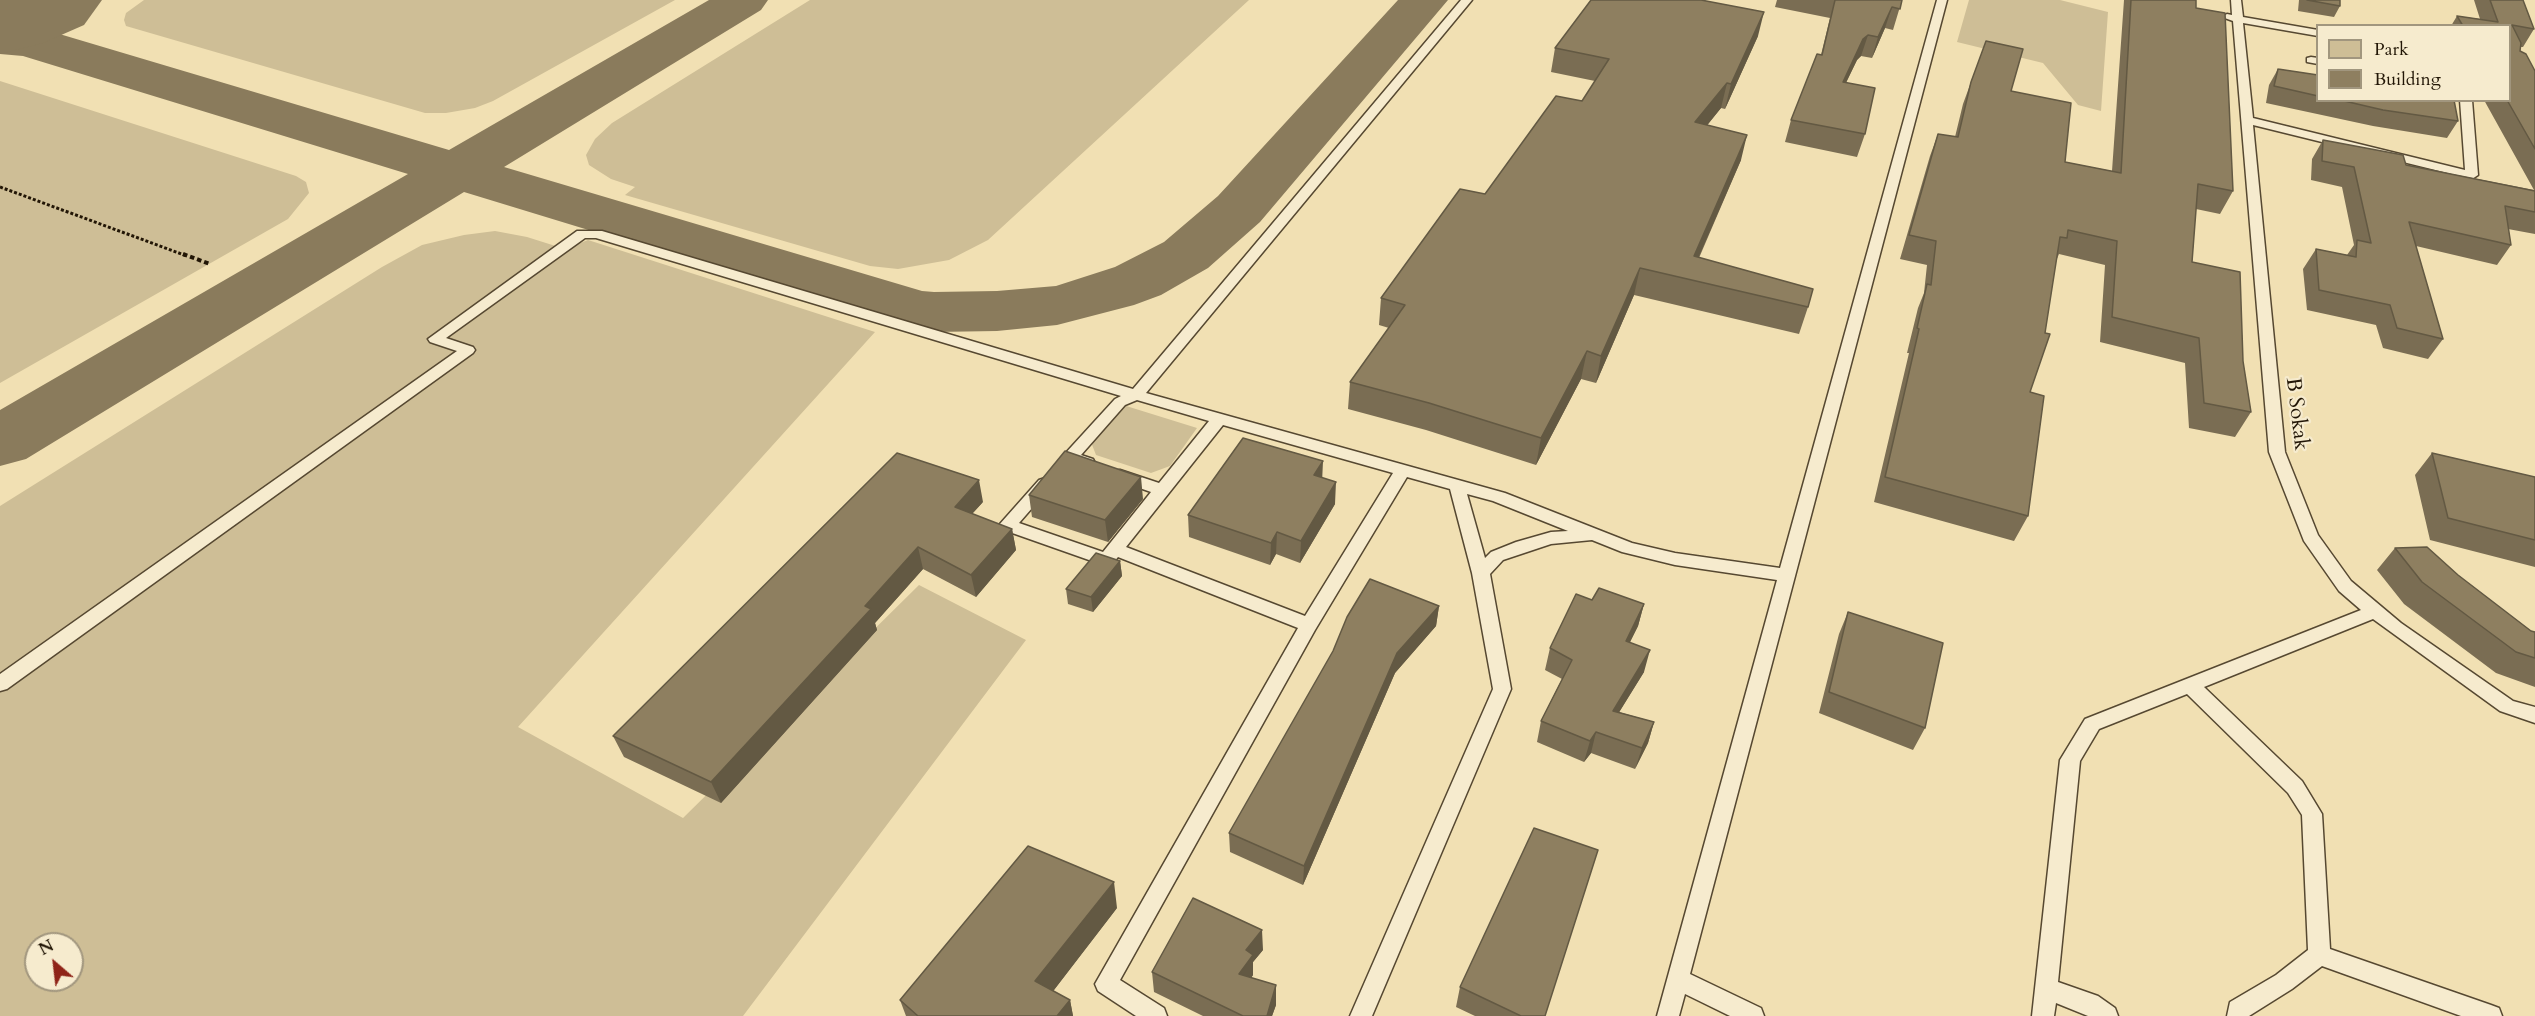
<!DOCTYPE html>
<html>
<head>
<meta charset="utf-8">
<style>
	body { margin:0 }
	#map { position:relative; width:2535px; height:1016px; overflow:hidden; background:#f1e0b3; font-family:Cardo,serif }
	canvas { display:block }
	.legend { position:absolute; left:2316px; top:24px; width:195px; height:78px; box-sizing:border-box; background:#f6ebce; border:2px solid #a1967e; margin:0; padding:8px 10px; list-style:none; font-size:18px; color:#221606 }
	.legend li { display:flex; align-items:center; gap:12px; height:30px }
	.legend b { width:30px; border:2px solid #a1967e }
	.north { position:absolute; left:24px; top:932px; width:60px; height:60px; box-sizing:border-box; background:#f6ebce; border:2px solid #a1967e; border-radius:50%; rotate:332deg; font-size:16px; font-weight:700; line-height:24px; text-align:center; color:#221606 }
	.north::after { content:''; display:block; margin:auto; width:21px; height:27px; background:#8f2418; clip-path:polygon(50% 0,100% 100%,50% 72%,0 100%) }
</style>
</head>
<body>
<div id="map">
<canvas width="2535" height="1016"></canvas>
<ul class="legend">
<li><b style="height:16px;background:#cebe96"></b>Park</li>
<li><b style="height:16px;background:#8e7f60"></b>Building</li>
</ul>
<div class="north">N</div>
</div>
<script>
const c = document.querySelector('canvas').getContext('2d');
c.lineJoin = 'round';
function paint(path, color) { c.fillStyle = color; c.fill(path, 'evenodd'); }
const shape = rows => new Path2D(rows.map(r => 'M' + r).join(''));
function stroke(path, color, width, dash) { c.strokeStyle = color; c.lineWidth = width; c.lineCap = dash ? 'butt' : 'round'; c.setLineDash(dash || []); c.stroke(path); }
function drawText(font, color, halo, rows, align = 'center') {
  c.font = font + ' Cardo,serif'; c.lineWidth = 4.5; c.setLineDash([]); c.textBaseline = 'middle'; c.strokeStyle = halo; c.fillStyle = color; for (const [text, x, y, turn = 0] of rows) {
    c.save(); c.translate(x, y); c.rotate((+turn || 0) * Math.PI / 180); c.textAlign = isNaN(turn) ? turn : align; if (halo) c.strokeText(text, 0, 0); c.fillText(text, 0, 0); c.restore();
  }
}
const green = shape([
	[144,0,675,0,493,101,475,108,446,113,425,113,126,26,124,20,126,13],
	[810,0,1249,0,988,240,949,260,898,269,870,266,625,195,635,187,611,179,589,165,586,155,595,139,612,123],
	[1969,0,2060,0,2108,12,2101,111,2078,105,2043,63,1957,42],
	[0,81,296,176,306,182,309,193,288,219,0,383],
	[495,231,527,237,565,249,588,240,875,332,518,727,683,818,919,585,1026,640,743,1016,0,1016,0,506,382,267,422,245,464,235],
	[36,944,72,944,72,980,36,980],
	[1123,405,1197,428,1170,466,1151,473,1096,455,1091,442]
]);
const taxiway = shape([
	[709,0,768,0,761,10,504,167,922,291,934,292,997,291,1056,286,1115,267,1164,242,1218,196,1398,0,1448,0,1260,222,1208,268,1161,295,1134,305,1057,325,997,331,934,332,916,330,464,192,26,459,0,466,0,410,408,174,23,56,0,54,0,24,28,26,46,30,449,150,709,0]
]);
const runway = shape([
	[0,0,102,0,84,25,43,43,0,54,0,0]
]);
const pathFar1 = shape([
	[0,187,187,256]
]);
const path = shape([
	[183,254,210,264]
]);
const lane = shape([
	[1461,0,1472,0,1146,393,1505,493,1632,543,1675,553,1780,568,1937,0,1947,0,1690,974,1761,1008,1764,1016,1730,1016,1685,994,1679,1016,1657,1016,1777,580,1675,565,1622,552,1592,540,1551,544,1503,560,1490,574,1511,689,1372,1016,1350,1016,1493,689,1472,573,1450,489,1407,477,1315,630,1120,980,1164,1008,1167,1016,1136,1016,1098,991,1095,984,1298,628,1118,557,1112,564,1106,566,1001,529,999,525,1039,480,1045,478,1051,480,1053,484,1019,523,1103,552,1151,492,1114,479,1112,475,1114,471,1120,470,1159,483,1209,421,1137,400,1125,405,1081,455,1093,459,1095,463,1093,467,1081,467,1064,461,1062,457,1115,399,1121,396,596,238,585,238,446,338,473,347,475,350,473,353,7,689,0,691,0,674,457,351,430,342,428,339,577,231,602,231,1133,389,1461,0],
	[1223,425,1393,473,1305,616,1126,547,1223,425],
	[1467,494,1493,501,1568,531,1551,532,1516,542,1491,552,1485,558,1467,494],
	[2231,0,2241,0,2243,17,2318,30,2318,36,2243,23,2253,118,2465,170,2460,100,2472,100,2478,175,2472,179,2253,125,2285,452,2318,535,2351,581,2401,623,2513,701,2535,707,2535,723,2500,711,2373,619,2204,687,2302,781,2322,814,2330,949,2491,1005,2499,1008,2502,1016,2461,1016,2322,966,2292,989,2249,1016,2227,1016,2230,1002,2276,975,2308,950,2302,815,2288,793,2187,694,2099,729,2080,761,2058,982,2098,996,2115,1008,2118,1016,2088,1016,2056,1003,2054,1016,2032,1016,2060,760,2085,719,2361,610,2339,591,2304,541,2269,452,2233,21,2222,17,2227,14,2232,15,2231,0],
	[2311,57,2318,58,2318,64,2307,62,2307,58,2311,57]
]);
const wall = shape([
	[1777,0,1902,0,1893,30,1885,28,1872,58,1861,56,1857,60,1846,82,1865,134,1857,157,1785,142,1791,120,1821,55,1830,18,1775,7],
	[2124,0,2196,0,2196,8,2233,191,2220,214,2196,209,2192,262,2243,361,2251,412,2235,437,2189,428,2185,363,2100,342,2105,265,2059,254,2056,261,2030,392,2028,516,2014,541,1874,502,1909,353,1907,353,1918,308,1924,293,1927,265,1900,259,1930,156,1938,134,1955,137,1963,104,1986,41,2011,91,2065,162,2112,171],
	[2299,0,2340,0,2340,6,2334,17,2298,11],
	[2474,0,2523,0,2534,29,2523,47,2520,47,2520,51,2535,71,2535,234,2508,229,2511,245,2497,265,2416,246,2443,339,2428,359,2383,348,2376,325,2307,310,2303,269,2316,249,2347,255,2354,245,2342,187,2311,180,2312,159,2323,140,2406,165,2534,190,2484,100,2510,100,2510,26,2451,26,2457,16,2480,19],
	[1758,36,1725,109,1721,108,1707,125,1741,160,1699,258,1808,307,1799,334,1634,295,1596,383,1581,379,1536,465,1426,430,1348,409,1350,382,1389,328,1379,325,1381,298,1485,194,1582,101,1595,81,1551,72,1555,48],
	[2278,69,2318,75,2318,100,2454,100,2458,121,2447,138,2373,126,2266,103,2269,85],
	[2432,453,2535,477,2535,567,2430,540,2415,475],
	[1322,478,1335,504,1300,563,1276,554,1270,565,1189,537,1188,515],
	[1029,495,1143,499,1108,542,1032,517],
	[983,502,972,514,1012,529,1016,550,976,597,923,569,875,623,877,630,721,803,624,757,613,736],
	[2395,548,2458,575,2531,631,2535,632,2535,687,2496,673,2404,604,2377,570],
	[1120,561,1122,576,1093,612,1068,604,1066,589],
	[1592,600,1644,604,1638,626,1630,642,1644,672,1619,712,1654,722,1648,743,1635,769,1591,753,1584,762,1537,742,1541,721,1562,679,1545,670,1550,648],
	[1439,606,1436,626,1395,673,1303,885,1230,852,1229,833],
	[1848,612,1925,728,1913,750,1819,713,1839,634],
	[1117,908,1053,991,1070,1000,1073,1016,906,1016,900,1000],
	[1263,950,1253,962,1253,975,1251,978,1276,1005,1272,1016,1203,1016,1154,992,1152,972],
	[1460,987,1546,1016,1475,1016,1456,1007]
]);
const shadedWall = shape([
	[1892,7,1885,28,1872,58,1878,37],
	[1764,12,1758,36,1725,109,1731,84],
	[1868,35,1861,56,1857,60,1836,104,1843,82,1863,39],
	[1727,83,1721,108,1689,148,1695,122],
	[1747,135,1741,160,1689,279,1694,256],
	[1640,268,1634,295,1596,383,1601,356],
	[1587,351,1581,379,1536,465,1541,438],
	[1323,461,1322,483,1314,475],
	[1141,477,1143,499,1108,542,1105,520],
	[979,480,983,502,959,528,955,507],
	[1336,482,1335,504,1300,563,1301,541],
	[1012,529,1016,550,976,597,971,575],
	[1277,532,1276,554,1270,565,1271,543],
	[918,547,923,569,875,623,877,630,721,803,711,782,865,606],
	[1120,561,1122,576,1093,612,1091,597],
	[1644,604,1638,626,1620,662,1626,641],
	[1439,606,1436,626,1395,673,1303,885,1304,866,1397,653],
	[1650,650,1644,672,1607,732,1613,711],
	[1654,722,1648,743,1635,769,1642,748],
	[1596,732,1591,753,1584,762,1590,741],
	[1114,882,1117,908,1041,1007,1035,981],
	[1262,930,1263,950,1253,962,1253,975,1240,994,1239,974,1246,950],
	[1276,985,1276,1005,1272,1016,1267,1016],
	[1070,1000,1073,1016,1057,1016]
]);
const building = shape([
	[1591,0,1701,0,1764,12,1731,84,1727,83,1695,122,1747,135,1694,256,1813,289,1808,307,1640,268,1601,356,1587,351,1541,438,1429,403,1350,382,1405,305,1381,298,1460,189,1485,194,1556,96,1582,101,1609,59,1555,48,1591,0],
	[1835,0,1902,0,1900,9,1892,7,1878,37,1868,35,1863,39,1843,82,1875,88,1865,134,1791,120,1817,54,1822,55,1835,0],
	[2131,0,2196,0,2196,8,2225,13,2233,191,2198,184,2192,262,2240,272,2243,361,2251,412,2204,403,2199,338,2112,317,2117,241,2068,230,2067,238,2060,237,2045,333,2050,334,2030,392,2044,396,2028,516,1885,477,1919,329,1917,328,1927,284,1931,285,1936,241,1909,235,1938,134,1958,137,1971,82,1986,41,2023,49,2011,91,2071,103,2065,162,2121,173,2131,0],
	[2307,0,2340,0,2340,6,2307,0],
	[2490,0,2523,0,2534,29,2512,25,2521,43,2520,51,2526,54,2535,71,2535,149,2507,100,2510,100,2510,26,2463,26,2457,16,2498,22,2490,0],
	[2278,69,2318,75,2318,96,2274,86,2278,69],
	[2340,100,2454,100,2458,121,2383,110,2340,100],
	[2323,140,2403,155,2406,165,2535,191,2535,212,2505,206,2511,245,2409,222,2443,339,2397,328,2390,305,2319,290,2316,249,2356,257,2357,240,2371,243,2354,167,2322,161,2323,140],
	[1243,438,1323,461,1314,475,1336,482,1301,541,1277,532,1271,543,1188,515,1243,438],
	[1065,451,1141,477,1105,520,1029,495,1065,451],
	[897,453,979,480,955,507,1012,529,971,575,918,547,865,606,871,609,711,782,613,736,897,453],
	[2432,453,2535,477,2535,540,2448,518,2432,453],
	[2427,547,2458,575,2531,631,2535,632,2535,658,2516,652,2422,582,2395,548,2427,547],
	[1096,553,1120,561,1091,597,1066,589,1096,553],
	[1370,579,1439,606,1397,653,1304,866,1229,833,1333,651,1347,617,1370,579],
	[1599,588,1644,604,1626,641,1650,650,1613,711,1654,722,1642,748,1596,732,1590,741,1541,721,1572,660,1550,648,1576,594,1592,600,1599,588],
	[1848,612,1943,643,1925,728,1829,692,1848,612],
	[1534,828,1598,850,1545,1016,1521,1016,1460,987,1534,828],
	[1028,846,1114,882,1035,981,1070,1000,1057,1016,918,1016,900,1000,1028,846],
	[1193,898,1262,930,1246,950,1253,955,1239,974,1276,985,1267,1016,1243,1016,1152,972,1193,898]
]);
const streetNames = [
	["B Sokak",2296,414,83]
];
paint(green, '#cebe96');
paint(taxiway, '#8a7b5c');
paint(runway, '#8a7b5c');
stroke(lane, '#564831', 3);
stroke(pathFar1, '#221606', 3, [3, 2]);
stroke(path, '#221606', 4, [4.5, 3]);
paint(lane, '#f6ebce');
paint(wall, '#7a6d53');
paint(shadedWall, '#635943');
paint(building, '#8e7f60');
stroke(building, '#635943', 1.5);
drawText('21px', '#221606', '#f6ebce', streetNames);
</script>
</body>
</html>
